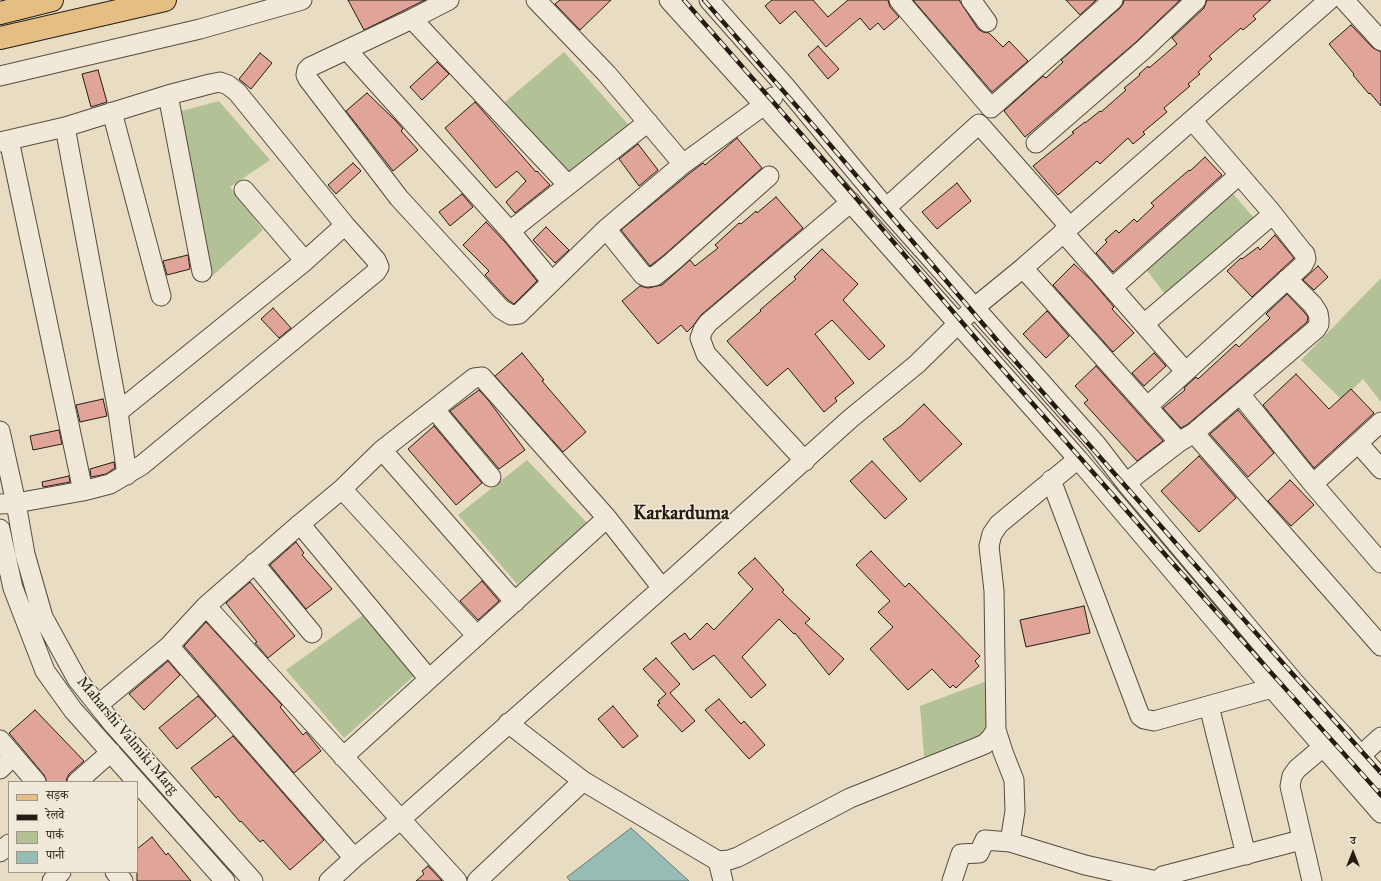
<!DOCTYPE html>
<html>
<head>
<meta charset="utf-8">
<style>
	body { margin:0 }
	#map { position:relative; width:1381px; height:881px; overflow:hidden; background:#e8dcc3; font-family:"IM FELL Great Primer","Noto Serif Devanagari",serif }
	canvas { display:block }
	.legend { position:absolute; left:8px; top:781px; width:130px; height:92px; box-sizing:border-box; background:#f0e8d8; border:1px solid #9e9689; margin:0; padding:5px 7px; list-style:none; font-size:12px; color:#241c12 }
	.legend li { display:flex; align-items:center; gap:8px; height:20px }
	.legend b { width:20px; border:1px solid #9e9689 }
	.north { position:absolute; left:1333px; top:833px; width:40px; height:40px; -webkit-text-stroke:3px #f0e8d8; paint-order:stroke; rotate:0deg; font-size:11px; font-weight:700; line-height:16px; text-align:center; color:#241c12 }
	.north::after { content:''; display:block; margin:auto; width:14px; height:18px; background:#241c12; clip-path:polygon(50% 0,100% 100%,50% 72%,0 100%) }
</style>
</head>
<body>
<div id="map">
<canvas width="1381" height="881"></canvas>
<ul class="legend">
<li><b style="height:5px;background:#e4be82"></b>सड़क</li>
<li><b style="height:5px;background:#241c12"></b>रेलवे</li>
<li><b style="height:11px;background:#b3c196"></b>पार्क</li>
<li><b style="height:11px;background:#97bbb5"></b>पानी</li>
</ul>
<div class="north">उ</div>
</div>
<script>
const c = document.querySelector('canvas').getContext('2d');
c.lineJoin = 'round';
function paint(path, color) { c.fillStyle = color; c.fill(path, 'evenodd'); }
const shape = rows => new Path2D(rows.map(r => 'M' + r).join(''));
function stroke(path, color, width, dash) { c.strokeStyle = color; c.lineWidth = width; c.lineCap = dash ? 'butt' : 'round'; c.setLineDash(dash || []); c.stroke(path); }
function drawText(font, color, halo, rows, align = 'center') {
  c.font = font + ' "IM FELL Great Primer",serif'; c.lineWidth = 3.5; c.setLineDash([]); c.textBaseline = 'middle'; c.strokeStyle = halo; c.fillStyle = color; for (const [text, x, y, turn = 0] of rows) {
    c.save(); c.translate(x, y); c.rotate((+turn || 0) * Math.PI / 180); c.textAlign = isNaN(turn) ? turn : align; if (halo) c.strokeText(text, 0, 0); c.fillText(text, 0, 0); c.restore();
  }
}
const green = shape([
	[564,52,634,131,569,184,499,107],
	[219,101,270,160,230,187,263,230,210,278,174,113],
	[1229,189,1265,231,1177,310,1145,268],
	[1381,278,1381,402,1363,379,1342,400,1301,360],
	[527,460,591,527,517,584,458,515],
	[363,615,414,676,344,738,286,670],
	[987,681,992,747,925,767,920,706]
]);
const water = shape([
	[631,828,689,881,570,881,567,877,631,828]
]);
const building = shape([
	[348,0,425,0,364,30,348,0],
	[560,0,611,0,580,30,555,4,560,0],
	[772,0,813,0,828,17,848,0,888,0,890,7,899,17,884,30,878,23,870,30,860,18,826,47,795,11,780,24,765,6,772,0],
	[913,0,959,0,978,29,983,32,989,33,1003,47,1009,41,1028,61,992,92,913,0],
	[1066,0,1096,0,1080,15,1066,0],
	[1124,0,1180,0,1136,42,1025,137,1004,111,1043,76,1046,78,1063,62,1061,60,1120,8,1123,4,1124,0],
	[1207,0,1271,0,1253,16,1256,19,1243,30,1241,28,1209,56,1212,59,1198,72,1200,74,1188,84,1190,86,1164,108,1167,112,1143,132,1145,134,1133,144,1128,138,1100,164,1097,161,1058,195,1033,166,1074,133,1072,132,1085,122,1085,123,1100,111,1101,112,1126,90,1124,88,1140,75,1139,74,1148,66,1149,68,1177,44,1172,38,1204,8,1207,0],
	[1351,25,1373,48,1381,52,1381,106,1370,93,1369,94,1353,75,1354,74,1329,44,1351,25],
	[818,46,839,69,828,79,808,55,818,46],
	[260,53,272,63,251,89,239,79,260,53],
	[437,62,449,74,422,100,410,87,437,62],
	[98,70,107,102,91,107,82,74,98,70],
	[367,93,395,120,403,129,401,131,418,150,393,171,346,111,367,93],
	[475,102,536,172,537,171,550,185,515,213,506,202,526,181,517,171,496,188,445,128,475,102],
	[737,138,762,168,664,255,650,266,621,230,690,173,703,163,705,165,737,138],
	[638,144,658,170,639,186,619,159,638,144],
	[1205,157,1222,175,1113,272,1096,253,1107,242,1105,240,1116,230,1119,233,1134,219,1137,222,1154,206,1151,203,1189,170,1190,171,1205,157],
	[353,163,361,171,336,194,328,185,353,163],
	[957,183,971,201,937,229,922,212,957,183],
	[462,194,473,207,450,226,439,212,462,194],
	[776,197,803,228,701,315,693,326,687,332,681,325,658,344,622,301,640,286,648,288,662,285,690,260,695,266,718,248,715,245,739,223,741,224,756,211,757,213,776,197],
	[486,222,505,242,537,281,514,304,508,300,485,275,489,271,463,245,486,222],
	[546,227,569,250,555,263,533,240,546,227],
	[1275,235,1294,258,1252,297,1227,271,1241,258,1242,259,1258,247,1260,250,1275,235],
	[822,249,858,284,843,300,885,346,869,360,832,320,815,334,854,383,835,398,837,401,824,412,788,368,767,386,727,341,761,311,760,310,796,279,794,277,822,249],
	[188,255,190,269,167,275,163,261,188,255],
	[1074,264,1092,281,1114,307,1112,309,1134,333,1113,352,1053,285,1074,264],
	[1318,266,1328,277,1314,290,1303,280,1318,266],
	[1287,294,1304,312,1308,317,1307,322,1188,424,1181,428,1163,408,1185,390,1184,388,1196,377,1198,379,1236,344,1239,347,1270,318,1266,314,1287,294],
	[273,308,291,328,279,338,261,319,273,308],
	[1047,311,1069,336,1046,358,1023,334,1047,311],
	[522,353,544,380,542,381,586,432,563,452,495,376,522,353],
	[1154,353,1166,366,1144,386,1132,373,1154,353],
	[1096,366,1163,441,1137,461,1084,403,1088,400,1075,386,1096,366],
	[1296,374,1329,409,1351,389,1374,413,1314,468,1263,405,1296,374],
	[479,390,489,401,525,450,499,469,450,411,479,390],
	[103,399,107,416,80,422,76,405,103,399],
	[924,404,962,444,920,482,883,439,902,425,924,404],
	[1238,410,1274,453,1248,477,1210,434,1238,410],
	[434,426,482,483,456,505,408,449,434,426],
	[59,430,62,444,33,450,30,436,59,430],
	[1199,456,1236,498,1199,532,1161,491,1199,456],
	[872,461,907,499,885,519,850,481,872,461],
	[114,462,115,468,106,474,91,477,90,469,114,462],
	[69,476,70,482,43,487,42,482,69,476],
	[1290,480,1314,505,1291,526,1268,501,1290,480],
	[296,542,304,553,302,555,332,589,306,609,270,565,296,542],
	[871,551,905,587,909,583,980,656,975,661,979,666,956,688,953,685,950,688,932,669,908,690,870,649,893,627,878,612,890,601,856,565,871,551],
	[755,558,784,590,782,592,810,619,805,623,844,659,829,675,795,633,794,634,779,619,742,657,766,685,751,698,714,655,693,670,671,643,685,633,690,640,707,623,714,630,753,589,738,573,755,558],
	[482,581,499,601,478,620,460,601,482,581],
	[250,582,295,636,268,658,255,643,257,642,226,603,250,582],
	[1084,606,1090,633,1026,647,1020,620,1084,606],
	[206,622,282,705,280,707,303,735,306,732,321,751,294,773,184,646,206,622],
	[656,658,680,684,670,693,695,721,682,732,657,705,660,703,658,701,666,694,643,669,656,658],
	[168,661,180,675,144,710,129,694,168,661],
	[198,696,216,716,177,749,159,728,198,696],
	[719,699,741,724,744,721,765,745,749,759,705,710,719,699],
	[613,706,638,736,623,748,598,719,613,706],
	[35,710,84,761,69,774,67,778,66,782,47,782,44,775,9,733,35,710],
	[233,736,324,840,290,870,263,840,260,842,241,821,240,822,218,796,216,798,191,768,233,736],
	[152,837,166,855,168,853,191,881,137,881,137,849,152,837],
	[428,866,442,881,416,881,424,874,422,871,428,866]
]);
const minor = shape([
	[449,0,412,19,310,67,307,70,306,75,308,79,399,198,501,309,511,315,519,314,606,229,683,164,764,105,773,97],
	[536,0,607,74,683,164],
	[669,0,764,105,1078,459,1272,688,1381,813],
	[709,0,785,86,886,208,1096,444,1126,483,1295,683,1342,734,1381,779],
	[899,0,991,108,1113,0],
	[971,0,987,22],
	[1344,0,1381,41],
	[412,19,568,185],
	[347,50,510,231,552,282],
	[0,76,200,29,302,0],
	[168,95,202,272],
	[112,112,161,296],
	[65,127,118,412,127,475],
	[9,140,83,491],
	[0,142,65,127,168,95,210,84,220,82,228,85,237,92,345,225,376,260,379,267,376,272,142,465,110,484,83,491,16,503,0,504],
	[1036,143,1143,50,1196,0],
	[244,190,305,261],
	[886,208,979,124,1070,227],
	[606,229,643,275,647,277,655,276,671,263,769,176],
	[510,231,648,122],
	[1063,232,1185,371],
	[1023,268,1179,442],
	[1112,288,1239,175],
	[1144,324,1273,214],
	[1240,394,1313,484,1381,563],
	[1148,406,1303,265,1306,259,1305,254,1302,251,1268,208,1192,120],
	[435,410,491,477],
	[118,412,305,261,345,225],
	[0,431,16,503,25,554,43,617,77,679,113,724,253,881],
	[1194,433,1381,646],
	[1358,443,1381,469],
	[382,450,515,602],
	[805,461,706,354,700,338,703,330,708,323,851,202],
	[1051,480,1140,716,1144,719,1154,721,1272,688],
	[1126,483,1179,442,1194,433,1316,329,1319,324,1319,319,1318,313,1313,305,1287,279],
	[1313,484,1381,422],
	[342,489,477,636],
	[300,524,429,679],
	[0,529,13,588,45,671,73,710,225,881],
	[254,563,312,633],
	[206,606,457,881],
	[169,646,354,858],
	[98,705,169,646,206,606,300,524,342,489,382,450,474,378,482,377,607,518,662,588],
	[1209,706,1246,855],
	[508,723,583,781,718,861,729,860,738,857,850,798,978,747,985,744,991,738,996,730,994,591,989,546,992,534,999,524,1078,459],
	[996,730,1003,752,1014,780,1015,811,1010,842],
	[0,740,36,782],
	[1360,756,1381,737],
	[343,757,607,518],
	[0,769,13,756],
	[77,782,111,752],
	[0,852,9,844],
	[718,861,723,881],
	[115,872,123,881],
	[52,881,61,872],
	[329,881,354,858,400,820,678,574,850,419,917,364,974,308,1023,268,1329,0],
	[477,881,583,781],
	[952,881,961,854,979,853,985,840,1010,842,1085,865,1157,881],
	[1157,881,1163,876,1301,840],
	[1312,881,1290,786,1292,776,1297,769,1323,747]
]);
const major = shape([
	[0,13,52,0],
	[0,38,165,0]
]);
const rail = shape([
	[684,0,809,143,990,355,1177,568,1381,795],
	[704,0,820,133,1001,345,1189,558,1381,773]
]);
const streetNames = [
	["Maharshi Valmiki Marg",127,736,50]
];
const districtNames = [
	["Karkarduma",681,514]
];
paint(green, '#b3c196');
paint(water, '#97bbb5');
stroke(water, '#697b74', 1);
paint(building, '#e0a499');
stroke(building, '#241c12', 1);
stroke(minor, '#554c3e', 21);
stroke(major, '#241c12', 24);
stroke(minor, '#f0e8d8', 19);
stroke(major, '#e4be82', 22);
stroke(rail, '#241c12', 4.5);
stroke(rail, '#f0e8d8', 3, [9]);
drawText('15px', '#241c12', '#f0e8d8', streetNames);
drawText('bold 19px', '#241c12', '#f0e8d8', districtNames);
</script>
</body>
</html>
